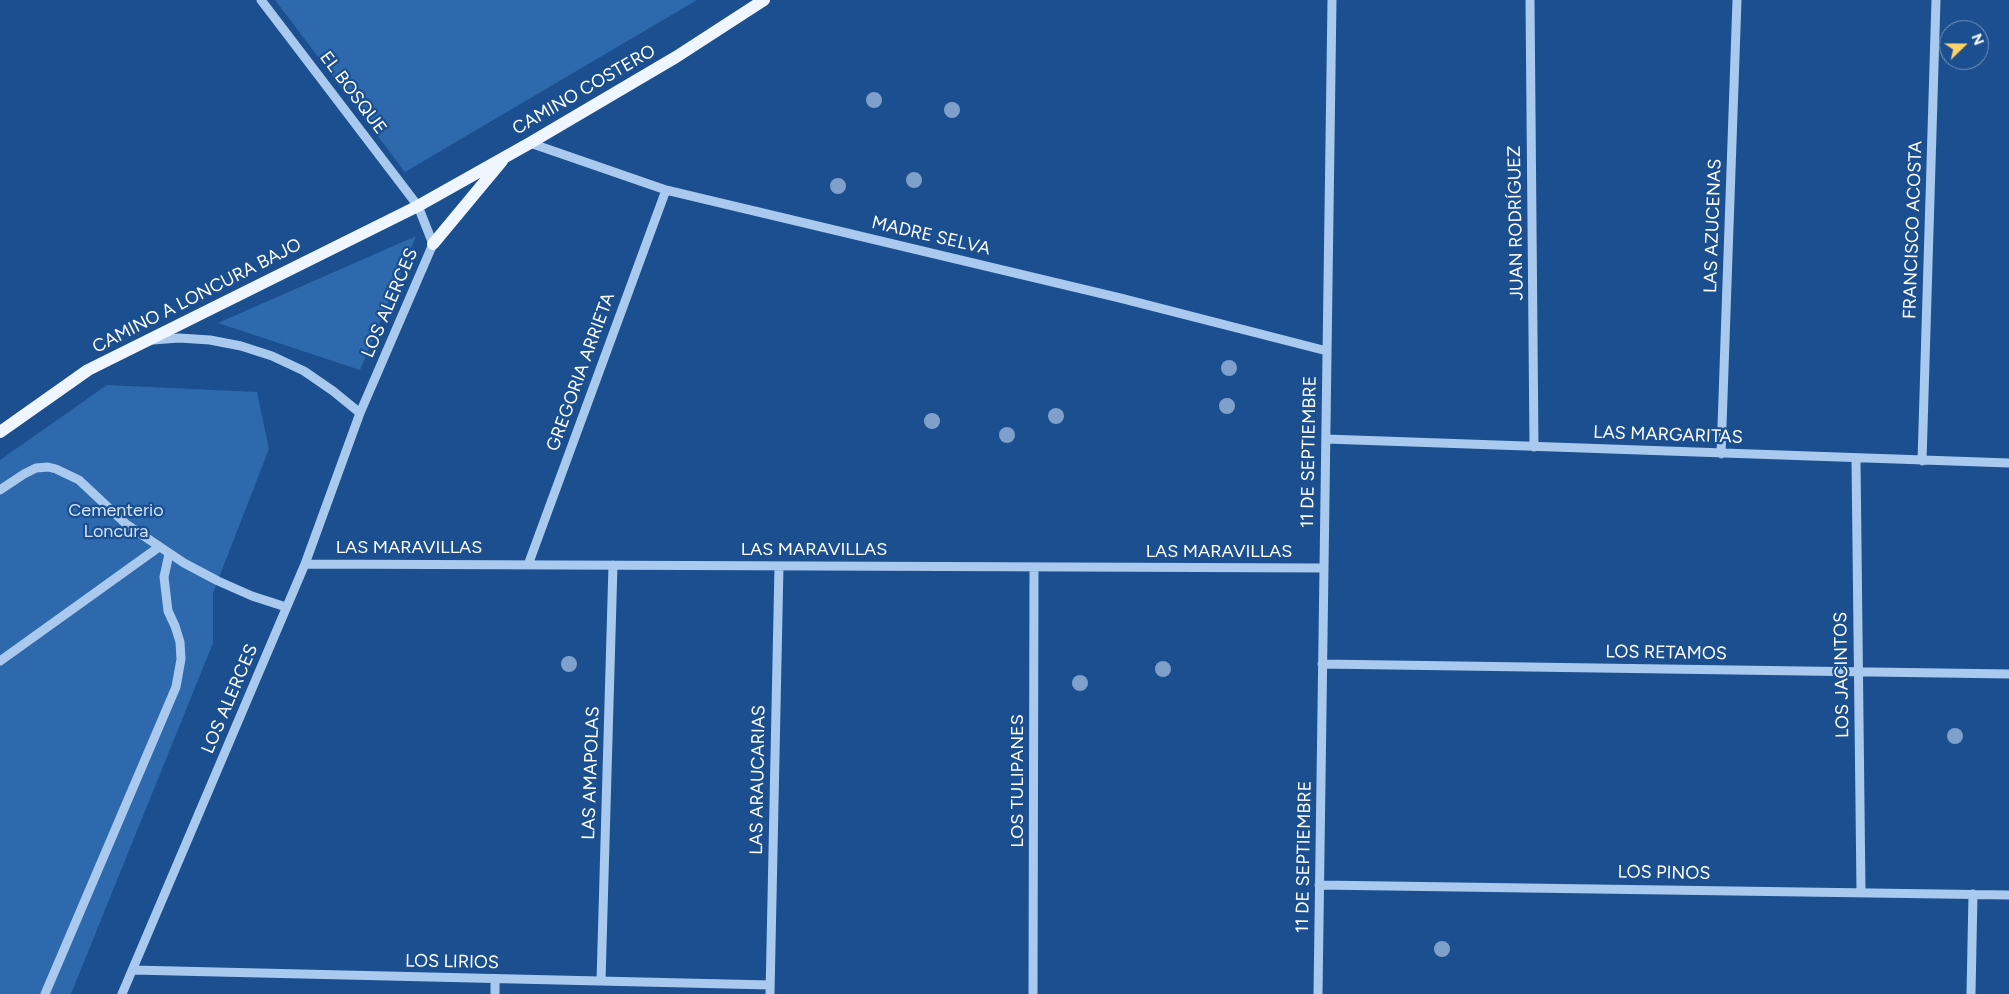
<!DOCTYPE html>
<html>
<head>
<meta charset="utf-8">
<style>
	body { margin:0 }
	#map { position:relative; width:2009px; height:994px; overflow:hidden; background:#1b4f8f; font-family:Figtree,sans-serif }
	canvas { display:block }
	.north { position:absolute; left:1939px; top:20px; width:50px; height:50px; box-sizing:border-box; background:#1b4f8f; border:1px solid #7695bc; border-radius:50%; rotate:68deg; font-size:14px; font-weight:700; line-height:20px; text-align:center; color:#fff }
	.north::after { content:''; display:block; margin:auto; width:18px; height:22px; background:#ffd166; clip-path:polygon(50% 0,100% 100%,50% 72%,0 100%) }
</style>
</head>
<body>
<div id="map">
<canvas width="2009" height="994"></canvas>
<div class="north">N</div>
</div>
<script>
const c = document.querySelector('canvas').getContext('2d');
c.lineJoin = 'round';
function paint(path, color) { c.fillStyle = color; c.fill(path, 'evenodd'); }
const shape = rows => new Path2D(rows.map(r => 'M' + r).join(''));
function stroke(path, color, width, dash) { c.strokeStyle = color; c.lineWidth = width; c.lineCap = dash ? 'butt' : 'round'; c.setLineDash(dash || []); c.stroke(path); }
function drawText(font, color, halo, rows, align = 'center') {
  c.font = font + ' Figtree,sans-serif'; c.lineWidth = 4.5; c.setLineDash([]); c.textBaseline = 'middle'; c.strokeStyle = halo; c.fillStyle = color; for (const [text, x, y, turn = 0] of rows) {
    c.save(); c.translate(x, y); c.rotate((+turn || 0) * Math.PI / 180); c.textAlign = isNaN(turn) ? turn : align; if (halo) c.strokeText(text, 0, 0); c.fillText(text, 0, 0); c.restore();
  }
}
const green = shape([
	[275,0,697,0,405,172],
	[416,236,360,370,218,323],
	[107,385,257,392,269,449,213,593,213,643,71,994,0,994,0,460]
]);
const minor = shape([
	[1530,0,1534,447],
	[530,143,666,190,1120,298,1327,351],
	[153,340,179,338,210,340,241,346,272,356,304,371,333,391,360,413],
	[1326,439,2009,463],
	[1721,454,1737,0],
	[1856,459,1861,892],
	[1922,461,1936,0],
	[0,490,24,474,36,468,48,467,56,469,79,480,126,524,184,563,218,581,252,596,286,607],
	[305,564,1324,568],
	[528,565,666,190],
	[0,661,159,547],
	[1322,664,2009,674],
	[1319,885,2009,895],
	[132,970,770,985],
	[601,981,613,565],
	[45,994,176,687,181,659,180,642,175,626,168,611,164,577,169,554],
	[122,994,305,564,360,413,433,244,418,206,261,0],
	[495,994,495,979],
	[770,994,779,566],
	[1033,994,1034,568],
	[1318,994,1332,0],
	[1971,994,1973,894]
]);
const major = shape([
	[433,244,502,161],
	[0,432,88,370,418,206,530,143,676,57,764,0]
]);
const trees = [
	[874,100],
	[952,110],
	[914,180],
	[838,186],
	[1229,368],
	[1227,406],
	[1056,416],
	[932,421],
	[1007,435],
	[569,664],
	[1163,669],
	[1080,683],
	[1955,736],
	[1442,949]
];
const streetNames = [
	["CAMINO COSTERO",584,90,-30],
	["EL BOSQUE",353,93,53],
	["JUAN RODRÍGUEZ",1516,223,-91],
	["LAS AZUCENAS",1713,226,-88],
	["FRANCISCO ACOSTA",1913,230,-88],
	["MADRE SELVA",931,236,13],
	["CAMINO A LONCURA BAJO",197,296,-27],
	["LOS ALERCES",390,303,-67],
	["GREGORIA ARRIETA",581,372,-70],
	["LAS MARGARITAS",1668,435,2],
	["11 DE SEPTIEMBRE",1309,452,-89],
	["LAS MARAVILLAS",409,548],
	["LAS MARAVILLAS",814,550],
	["LAS MARAVILLAS",1219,552],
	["LOS RETAMOS",1666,653,1],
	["LOS JACINTOS",1842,675,-91],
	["LOS ALERCES",230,699,-67],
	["LAS AMAPOLAS",591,773,-88],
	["LAS ARAUCARIAS",758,780,-89],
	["LOS TULIPANES",1018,781,-90],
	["11 DE SEPTIEMBRE",1304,857,-89],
	["LOS PINOS",1664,873,1],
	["LOS LIRIOS",452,962,1]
];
const parkNames = [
	["Cementerio",116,511],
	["Loncura",116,532]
];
paint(green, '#2e69ad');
stroke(minor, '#a9c9ee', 9);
stroke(major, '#f0f6ff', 12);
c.fillStyle = '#7ea0ca';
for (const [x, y] of trees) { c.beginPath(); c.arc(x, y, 8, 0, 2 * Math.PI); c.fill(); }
drawText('18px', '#fff', '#1b4f8f', streetNames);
drawText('18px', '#cfe3fa', '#1b4f8f', parkNames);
</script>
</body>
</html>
